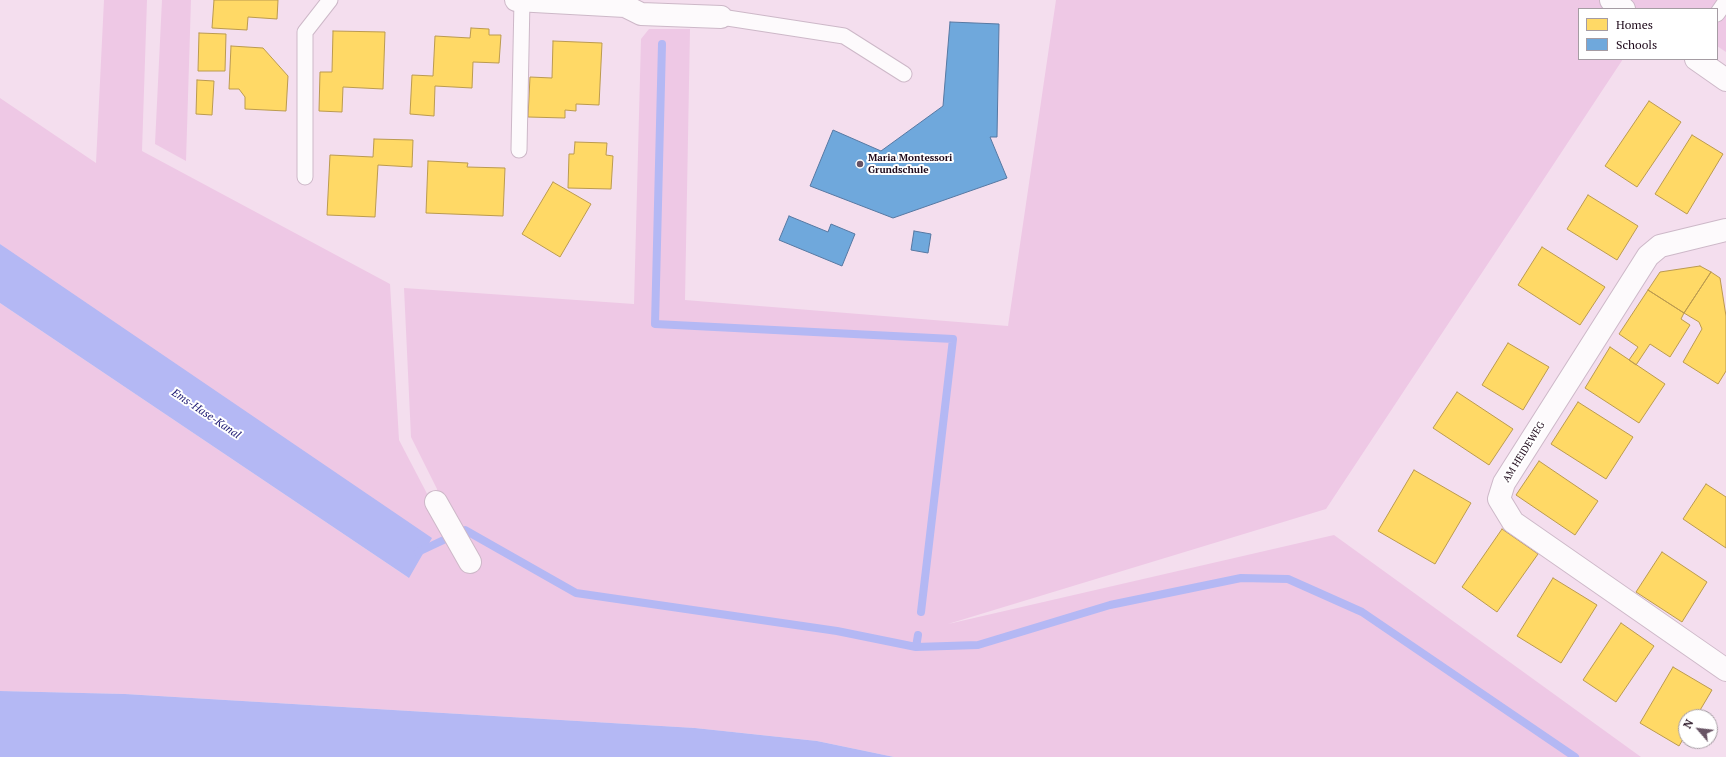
<!DOCTYPE html>
<html>
<head>
<meta charset="utf-8">
<style>
	body { margin:0 }
	#map { position:relative; width:1726px; height:757px; overflow:hidden; background:#f4deee; font-family:"PT Serif",serif }
	canvas { display:block }
	.legend { position:absolute; left:1578px; top:8px; width:140px; height:52px; box-sizing:border-box; background:#fff; border:1px solid #a59ca3; margin:0; padding:5px 7px; list-style:none; font-size:12px; color:#1d0819 }
	.legend li { display:flex; align-items:center; gap:8px; height:20px }
	.legend b { width:20px; border:1px solid #a59ca3 }
	.north { position:absolute; left:1678px; top:709px; width:40px; height:40px; box-sizing:border-box; background:#fff; border:1px solid #a59ca3; border-radius:50%; rotate:298deg; font-size:11px; font-weight:700; line-height:16px; text-align:center; color:#1d0819 }
	.north::after { content:''; display:block; margin:auto; width:14px; height:18px; background:#685364; clip-path:polygon(50% 0,100% 100%,50% 72%,0 100%) }
</style>
</head>
<body>
<div id="map">
<canvas width="1726" height="757"></canvas>
<ul class="legend">
<li><b style="height:11px;background:#ffd966"></b>Homes</li>
<li><b style="height:11px;background:#6fa8dc"></b>Schools</li>
</ul>
<div class="north">N</div>
</div>
<script>
const c = document.querySelector('canvas').getContext('2d');
c.lineJoin = 'round';
function paint(path, color) { c.fillStyle = color; c.fill(path, 'evenodd'); }
const shape = rows => new Path2D(rows.map(r => 'M' + r).join(''));
function stroke(path, color, width, dash) { c.strokeStyle = color; c.lineWidth = width; c.lineCap = dash ? 'butt' : 'round'; c.setLineDash(dash || []); c.stroke(path); }
function drawText(font, color, halo, rows, align = 'center') {
  c.font = font + ' "PT Serif",serif'; c.lineWidth = 4; c.setLineDash([]); c.textBaseline = 'middle'; c.strokeStyle = halo; c.fillStyle = color; for (const [text, x, y, turn = 0] of rows) {
    c.save(); c.translate(x, y); c.rotate((+turn || 0) * Math.PI / 180); c.textAlign = isNaN(turn) ? turn : align; if (halo) c.strokeText(text, 0, 0); c.fillText(text, 0, 0); c.restore();
  }
}
const green = shape([
	[104,0,147,0,142,151,390,284,399,440,435,509,437,489,411,437,404,288,634,304,641,39,649,29,690,29,685,300,1008,326,1056,0,1726,0,1726,52,1717,46,1717,9,1579,9,1579,59,1623,59,1326,509,948,624,1334,535,1641,757,894,757,817,741,695,728,125,694,0,691,0,303,409,578,0,244,0,98,96,163],
	[162,0,191,0,186,161,155,144]
]);
const water = shape([
	[0,244,432,538,409,578,0,303],
	[0,691,125,694,695,728,817,741,894,757,0,757]
]);
const homes = shape([
	[214,0,278,0,277,19,248,17,247,30,212,28,214,0],
	[471,28,489,29,489,35,501,35,499,63,473,62,472,88,435,86,434,116,410,114,412,75,433,76,435,36,470,38,471,28],
	[333,31,385,32,383,89,343,87,342,112,319,111,320,72,332,72,333,31],
	[199,33,226,34,225,71,198,71,199,33],
	[553,41,602,43,599,105,576,104,576,111,565,110,565,118,528,117,530,77,552,78,553,41],
	[231,46,263,48,288,76,286,111,245,109,245,97,239,89,229,89,231,46],
	[197,80,214,81,212,115,196,114,197,80],
	[1649,101,1681,122,1637,187,1605,166,1649,101],
	[1692,135,1723,154,1687,214,1655,194,1692,135],
	[374,139,413,140,412,167,378,165,375,217,327,215,330,155,373,157,374,139],
	[575,142,607,143,606,155,613,156,611,189,568,188,569,154,574,154,575,142],
	[428,161,468,163,467,167,505,168,503,216,426,213,428,161],
	[553,182,591,204,560,257,522,234,553,182],
	[1588,195,1638,226,1617,260,1567,229,1588,195],
	[1542,247,1605,287,1580,325,1518,285,1542,247],
	[1700,266,1711,272,1684,313,1648,290,1660,272,1700,266],
	[1711,272,1720,278,1726,316,1726,371,1718,384,1683,362,1702,329,1699,322,1684,313,1711,272],
	[1648,290,1684,313,1681,319,1690,325,1670,357,1650,344,1636,365,1629,360,1638,347,1619,334,1648,290],
	[1508,343,1549,367,1523,410,1482,385,1508,343],
	[1610,347,1665,384,1639,423,1585,388,1610,347],
	[1457,392,1513,429,1489,465,1433,428,1457,392],
	[1578,402,1633,437,1606,479,1551,444,1578,402],
	[1539,461,1598,501,1575,535,1516,495,1539,461],
	[1414,470,1471,503,1435,564,1378,531,1414,470],
	[1706,484,1726,497,1726,548,1683,519,1706,484],
	[1502,529,1538,554,1497,612,1462,587,1502,529],
	[1662,552,1707,582,1682,622,1636,592,1662,552],
	[1553,578,1597,605,1561,663,1517,636,1553,578],
	[1621,623,1654,646,1616,702,1583,680,1621,623],
	[1673,667,1712,690,1696,717,1686,717,1686,734,1679,746,1640,723,1673,667]
]);
const schools = shape([
	[950,22,999,24,997,137,990,137,1007,178,893,218,810,186,833,130,881,151,943,106,950,22],
	[789,216,828,232,831,224,855,234,842,266,779,240,789,216],
	[914,231,931,234,928,253,911,250,914,231]
]);
const stream = shape([
	[662,44,655,324,953,339,921,612],
	[418,552,465,530,576,593,837,631,916,647,978,645,1110,605,1241,578,1288,579,1362,612,1575,757],
	[916,647,918,635]
]);
const service = shape([
	[1717,14,1726,1],
	[721,17,844,36,904,74],
	[519,150,522,0],
	[305,177,305,32,330,0]
]);
const minor = shape([
	[516,0,625,6,641,14,721,17],
	[1611,0,1624,9],
	[1696,59,1726,80],
	[1726,230,1660,246,1648,256,1504,483,1499,499,1513,522,1726,670],
	[436,502,470,562]
]);
const markers = [
	[860,164,4,"#685364"]
];
const poiNames = [
	["Maria Montessori",868,158],
	["Grundschule",868,170]
];
const streetNames = [
	["AM HEIDEWEG",1524,452,-58]
];
const waterNames = [
	["Ems-Hase-Kanal",206,414,34]
];
paint(green, '#eec8e5');
paint(water, '#b4b8f4');
paint(homes, '#ffd966');
stroke(homes, '#bb9a4f', 1);
paint(schools, '#6fa8dc');
stroke(schools, '#5678a2', 1);
stroke(stream, '#b4b8f4', 8);
stroke(service, '#cdb8c8', 17);
stroke(minor, '#cdb8c8', 24);
stroke(service, '#fdfafc', 15);
stroke(minor, '#fdfafc', 22);
for (const [x, y, r, color] of markers) { const dot = new Path2D(); dot.arc(x, y, r, 0, 2 * Math.PI); c.fillStyle = color; c.fill(dot); stroke(dot, '#fff', 1.5); }
drawText('bold 10px', '#1d0819', '#fff', poiNames, 'left');
drawText('10px', '#1d0819', '#fff', streetNames);
drawText('italic 11px', '#1f1b73', '#fff', waterNames);
</script>
</body>
</html>
